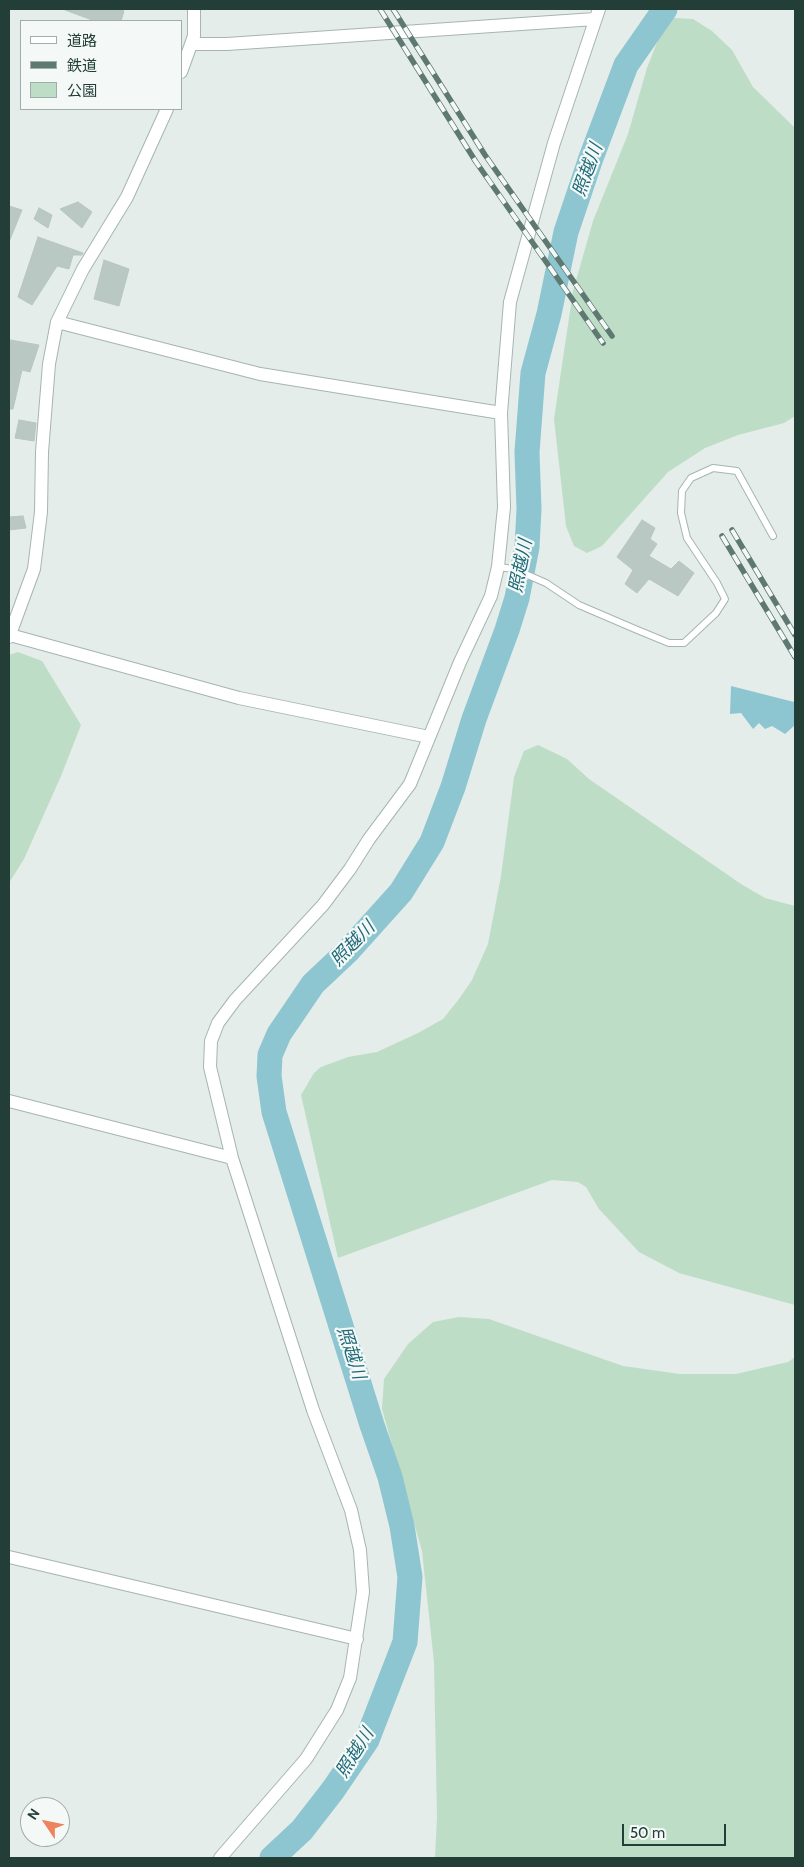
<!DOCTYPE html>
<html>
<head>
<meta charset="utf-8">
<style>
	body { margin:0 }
	#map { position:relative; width:804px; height:1867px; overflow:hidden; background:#e4ede9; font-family:Cabin,"Noto Sans JP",sans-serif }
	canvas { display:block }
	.frame { position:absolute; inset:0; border:10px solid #233e37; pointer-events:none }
	.legend { position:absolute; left:20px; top:20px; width:162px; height:90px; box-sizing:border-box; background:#f4f9f7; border:1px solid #a0aeaa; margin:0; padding:6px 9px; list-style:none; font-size:15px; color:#233e37 }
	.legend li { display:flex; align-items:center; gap:10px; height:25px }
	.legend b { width:25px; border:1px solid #a0aeaa }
	.north { position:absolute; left:20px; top:1797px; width:50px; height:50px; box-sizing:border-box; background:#f4f9f7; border:1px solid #a0aeaa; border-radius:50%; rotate:304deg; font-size:14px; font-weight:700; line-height:20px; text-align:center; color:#233e37 }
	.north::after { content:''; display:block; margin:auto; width:18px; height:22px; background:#ee8360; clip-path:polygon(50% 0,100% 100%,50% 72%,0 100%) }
	.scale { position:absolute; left:622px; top:1824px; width:104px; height:22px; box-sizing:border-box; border:2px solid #233e37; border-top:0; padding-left:6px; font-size:15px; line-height:18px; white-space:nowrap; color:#233e37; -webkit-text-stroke:4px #f4f9f7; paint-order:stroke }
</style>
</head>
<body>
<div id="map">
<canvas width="804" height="1867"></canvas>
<div class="frame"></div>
<ul class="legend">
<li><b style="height:6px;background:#fff"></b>道路</li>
<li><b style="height:6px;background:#5e7972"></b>鉄道</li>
<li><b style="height:14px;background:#bdddc6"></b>公園</li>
</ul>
<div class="north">N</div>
<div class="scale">50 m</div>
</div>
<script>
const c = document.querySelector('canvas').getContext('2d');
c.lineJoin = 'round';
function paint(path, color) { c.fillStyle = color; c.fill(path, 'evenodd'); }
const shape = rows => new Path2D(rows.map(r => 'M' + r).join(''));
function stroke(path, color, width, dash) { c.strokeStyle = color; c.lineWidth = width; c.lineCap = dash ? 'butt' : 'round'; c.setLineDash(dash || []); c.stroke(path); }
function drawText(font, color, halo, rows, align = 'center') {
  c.font = font + ' Cabin,"Noto Sans JP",sans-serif'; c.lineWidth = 4.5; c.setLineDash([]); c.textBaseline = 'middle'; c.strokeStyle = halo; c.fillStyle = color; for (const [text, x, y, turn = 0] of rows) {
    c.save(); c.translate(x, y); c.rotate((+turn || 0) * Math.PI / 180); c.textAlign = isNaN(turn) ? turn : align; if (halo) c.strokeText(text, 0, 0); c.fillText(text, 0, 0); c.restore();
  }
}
const green = shape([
	[673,18,693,19,712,31,732,50,753,87,795,128,795,416,784,423,738,435,705,448,668,472,602,546,587,553,574,546,566,526,554,419,573,291,593,221,628,134,647,68,658,40],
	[18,652,42,661,81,725,61,776,24,859,9,883,9,655],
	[538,745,567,759,589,779,741,884,765,898,795,906,795,1305,679,1273,639,1252,599,1209,586,1187,578,1182,552,1180,338,1258,301,1095,314,1073,321,1067,348,1057,377,1052,418,1033,443,1019,459,999,472,980,488,944,501,876,514,777,524,751],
	[459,1317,489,1319,623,1366,680,1374,736,1374,788,1362,795,1357,795,1858,435,1858,437,1818,434,1662,422,1551,382,1409,384,1379,408,1344,433,1322]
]);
const water = shape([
	[731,686,794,702,795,725,785,734,772,726,765,729,759,723,753,729,741,713,730,714]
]);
const river = shape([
	[272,1858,302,1830,333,1790,367,1740,405,1642,410,1577,402,1526,390,1477,372,1425,274,1112,269,1076,270,1055,279,1034,313,984,348,951,401,892,432,842,453,787,474,719,507,630,517,598,527,547,529,509,527,452,533,373,549,314,566,232,591,158,626,65,665,9]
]);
const building = shape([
	[65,9,118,9,124,11,121,21,95,21,65,10,65,9],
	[78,202,92,212,82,228,60,209,78,202],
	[9,206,22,210,9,242,9,206],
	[39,208,52,215,48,228,34,219,39,208],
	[38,237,83,253,82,255,73,255,69,269,57,266,32,305,18,297,38,237],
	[104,260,129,269,119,306,94,299,104,260],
	[10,340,39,345,30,372,22,370,13,409,9,409,10,340],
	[19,420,36,423,34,441,15,438,19,420],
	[23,516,26,528,9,530,9,517,23,516],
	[642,520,655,528,650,539,657,544,649,556,671,569,679,561,694,573,678,596,649,579,637,593,625,584,633,570,617,557,642,520]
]);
const service = shape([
	[498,567,514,569,546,583,579,605,635,629,669,643,684,643,716,613,725,599,717,583,687,538,681,513,682,491,691,478,713,468,737,471,773,536]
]);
const minor = shape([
	[192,44,227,44,595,19],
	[181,72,194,36,194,9],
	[57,322,260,374,501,413],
	[10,635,239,698,429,737],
	[9,637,34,569,41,512,42,452,49,364,57,322,83,269,127,197,167,109],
	[9,1101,232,1158],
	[9,1557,357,1639],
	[220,1858,306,1759,337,1710,350,1678,363,1592,360,1550,351,1510,313,1410,232,1158,210,1067,211,1041,218,1023,235,1000,323,905,350,869,369,839,410,784,460,662,491,596,498,567,504,507,501,413,510,302,554,143,599,9]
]);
const rail = shape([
	[380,9,476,162,603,343],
	[393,9,485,155,612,336],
	[732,530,795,635],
	[722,536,795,657]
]);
const waterNames = [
	["照越川",588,170,-70],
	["照越川",521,566,-79],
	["照越川",353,944,-46],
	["照越川",351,1353,72],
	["照越川",355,1753,-58]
];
paint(green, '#bdddc6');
paint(water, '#8dc6d0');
stroke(river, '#8dc6d0', 25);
paint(building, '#b9c8c2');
stroke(building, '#b6c6c0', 1);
stroke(service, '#a6b5b0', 8);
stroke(minor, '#a6b5b0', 14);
stroke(service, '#fff', 6);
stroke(minor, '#fff', 12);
stroke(rail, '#5e7972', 5.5);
stroke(rail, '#f4f9f7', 4, [11]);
drawText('italic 18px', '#1f6a79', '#f4f9f7', waterNames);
</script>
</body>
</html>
